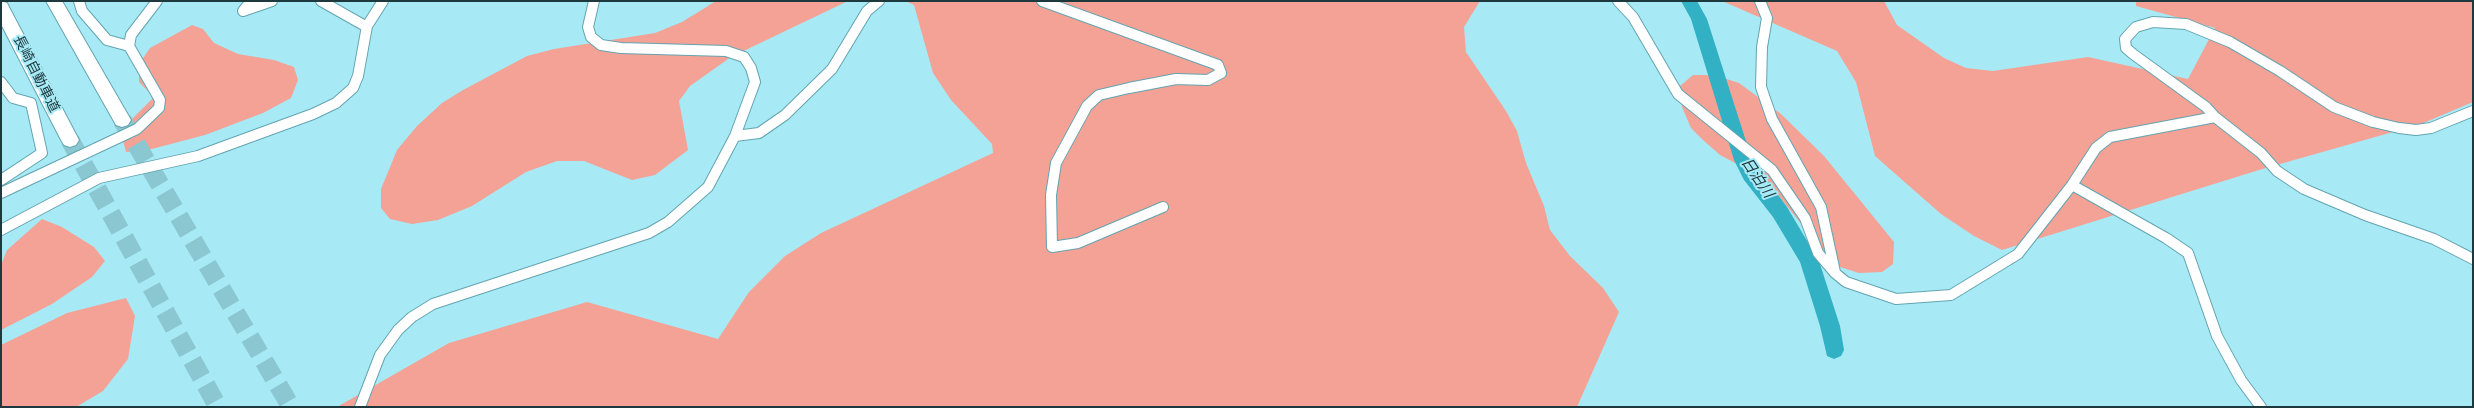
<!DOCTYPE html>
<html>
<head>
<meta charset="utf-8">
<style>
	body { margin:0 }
	#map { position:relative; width:2474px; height:408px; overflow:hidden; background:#a7eaf6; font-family:Helvetica,sans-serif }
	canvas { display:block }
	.frame { position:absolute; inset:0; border:2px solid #1d393e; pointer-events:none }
</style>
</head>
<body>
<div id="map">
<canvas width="2474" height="408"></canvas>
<div class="frame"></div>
</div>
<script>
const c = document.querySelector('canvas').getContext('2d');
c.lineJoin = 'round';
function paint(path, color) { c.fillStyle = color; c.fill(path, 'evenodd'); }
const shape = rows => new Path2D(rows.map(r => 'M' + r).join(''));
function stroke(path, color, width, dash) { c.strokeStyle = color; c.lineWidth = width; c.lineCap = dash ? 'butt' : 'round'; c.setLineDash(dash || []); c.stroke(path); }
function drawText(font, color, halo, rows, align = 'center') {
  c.font = font + ' Helvetica,"Noto Sans JP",sans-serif'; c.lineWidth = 4; c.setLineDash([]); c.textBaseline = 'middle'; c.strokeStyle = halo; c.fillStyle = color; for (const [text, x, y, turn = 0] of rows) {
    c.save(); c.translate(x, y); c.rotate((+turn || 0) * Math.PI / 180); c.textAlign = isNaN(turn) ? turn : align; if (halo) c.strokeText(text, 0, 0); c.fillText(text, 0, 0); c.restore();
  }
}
const green = shape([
	[716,1,848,1,731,57,690,86,679,101,688,150,655,175,632,180,584,161,557,161,526,172,472,206,438,220,412,224,390,219,381,208,381,189,397,150,417,126,442,103,463,90,527,56,554,49,655,33,682,22],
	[905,1,1480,1,1464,27,1466,52,1506,111,1517,131,1526,163,1544,206,1550,230,1570,256,1603,288,1619,312,1577,407,337,407,449,343,587,302,718,339,749,292,785,256,821,233,993,153,992,144,951,100,933,73,914,5],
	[1722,1,1884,1,1897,25,1944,58,1966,68,1993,71,2088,57,2188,79,2215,28,2136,6,2136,1,2473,1,2473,102,2421,124,2259,170,2002,250,1974,236,1941,214,1875,156,1856,82,1837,51],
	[192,25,203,29,214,43,238,54,274,60,294,67,298,80,291,98,263,113,205,135,148,150,126,152,123,141,128,123,154,97,139,82,139,64,150,48],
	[1693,75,1714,75,1739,83,1781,114,1824,156,1894,242,1893,264,1882,272,1859,273,1840,267,1823,251,1778,195,1750,171,1720,155,1703,140,1691,128,1682,107,1680,86],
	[42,219,62,227,94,247,105,261,92,277,52,304,1,330,1,265,7,250],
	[126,298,135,316,128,359,103,391,76,407,1,407,1,345,67,313]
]);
const river = shape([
	[1681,1,1697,1,1707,19,1752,160,1787,207,1819,261,1840,326,1844,350,1841,356,1834,359,1827,356,1820,326,1800,262,1773,217,1744,180,1734,160,1691,19,1681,1]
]);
const highwayTunnel = shape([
	[122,120,291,407],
	[70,140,218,407]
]);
const street = shape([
	[79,1,82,11,107,40,129,46],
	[251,1,243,11,272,1],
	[321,1,367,27],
	[1042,1,1218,65,1221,73,1208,80,1176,79,1129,88,1099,95,1087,106,1056,163,1051,195,1052,247,1078,243,1163,207],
	[1618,1,1633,17,1678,94,1772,170,1805,218,1818,253,1835,273,1846,282,1896,299,1951,295,2018,254,2072,185,2096,148,2110,137,2215,117],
	[1760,1,1767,18,1762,47,1761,87,1772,119,1821,207,1835,272],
	[1,82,13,98,31,103,42,153,1,180],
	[2473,111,2431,128,2416,130,2399,128,2373,122,2334,107,2280,71,2230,42,2186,24,2153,22,2136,27,2125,39,2126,48,2133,54,2206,107,2215,117,2261,153,2277,171,2304,189,2365,215,2434,239,2473,259],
	[735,136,759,133,785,115,832,69,867,11,879,1],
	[2072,185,2166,238,2188,253,2217,336,2241,380,2261,407],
	[1,193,137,129,159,108,160,100,129,46,131,35,157,1],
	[1,230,99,178,198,156,313,114,336,103,353,88,358,76,367,26,383,1],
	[360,407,380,355,398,330,412,317,433,304,649,233,668,222,708,187,735,136,755,82,751,68,744,57,726,51,621,48,601,45,591,37,588,27,594,1]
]);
const highway = shape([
	[1,1,7,3,9,7,79,140,76,145,70,147,64,145,61,140,1,24,1,1],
	[46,1,62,1,131,120,128,125,122,127,116,125,46,1]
]);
const streetNames = [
	["長崎自動車道",36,74,63]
];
const waterNames = [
	["日泊川",1757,178,56]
];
paint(green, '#f4a295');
paint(river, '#32b1c4');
stroke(highwayTunnel, '#8bc7d1', 19, [19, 9]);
stroke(street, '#63a4b0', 12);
stroke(highway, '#63a4b0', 2);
stroke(street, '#fff', 10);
paint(highway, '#fff');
drawText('14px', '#1d393e', '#a7eaf6', streetNames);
drawText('italic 15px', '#1b353a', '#a7eaf6', waterNames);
</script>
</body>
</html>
